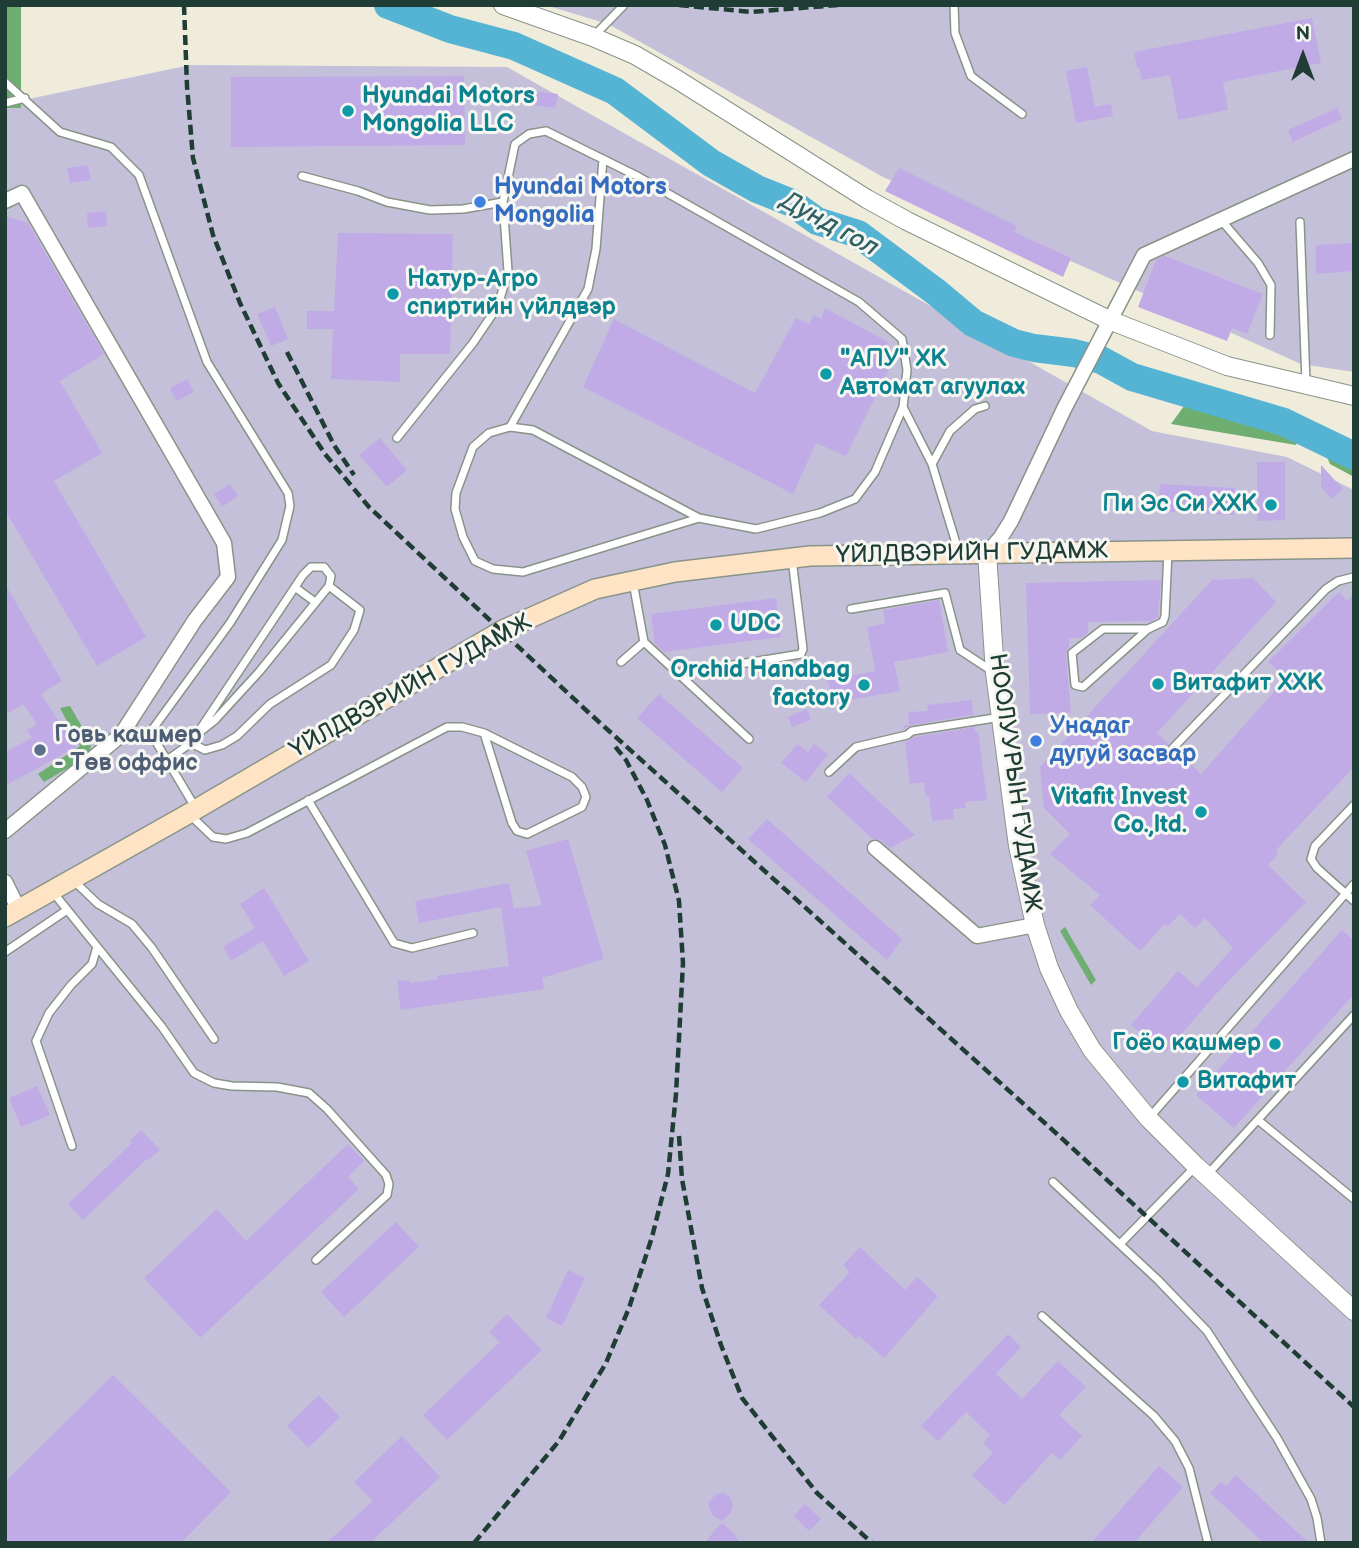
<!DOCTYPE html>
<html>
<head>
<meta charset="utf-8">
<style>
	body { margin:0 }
	#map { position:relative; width:1359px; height:1548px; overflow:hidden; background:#f0ecdb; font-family:"Balsamiq Sans",sans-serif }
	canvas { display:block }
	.frame { position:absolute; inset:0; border:7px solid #1f3d34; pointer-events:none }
	.north { position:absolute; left:1268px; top:21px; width:70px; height:70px; -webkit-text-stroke:5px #f6f6f2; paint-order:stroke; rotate:0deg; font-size:19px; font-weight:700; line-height:28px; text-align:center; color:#1f3d34 }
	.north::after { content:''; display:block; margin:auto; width:24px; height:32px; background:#1f3d34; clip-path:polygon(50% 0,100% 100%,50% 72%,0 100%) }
</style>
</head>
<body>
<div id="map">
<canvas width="1359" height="1548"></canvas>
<div class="frame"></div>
<div class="north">N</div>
</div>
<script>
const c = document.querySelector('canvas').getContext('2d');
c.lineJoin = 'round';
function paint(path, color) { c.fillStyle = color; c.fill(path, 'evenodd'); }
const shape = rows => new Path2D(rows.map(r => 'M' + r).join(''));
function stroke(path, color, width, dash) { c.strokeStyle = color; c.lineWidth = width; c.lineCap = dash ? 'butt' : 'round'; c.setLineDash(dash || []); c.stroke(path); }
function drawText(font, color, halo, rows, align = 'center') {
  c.font = font + ' "Balsamiq Sans",sans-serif'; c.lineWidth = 6; c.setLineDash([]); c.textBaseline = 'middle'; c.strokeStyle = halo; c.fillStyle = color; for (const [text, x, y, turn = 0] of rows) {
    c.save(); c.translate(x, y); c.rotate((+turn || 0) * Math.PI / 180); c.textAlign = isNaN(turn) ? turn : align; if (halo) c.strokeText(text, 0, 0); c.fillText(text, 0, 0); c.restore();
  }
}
const industrial = shape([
	[545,5,1354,5,1354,372,1301,364,883,177,608,24],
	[190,65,507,67,1152,431,1287,457,1354,490,1354,1543,5,1543,5,104]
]);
const forest = shape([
	[5,5,21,5,21,108,5,108],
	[1184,406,1245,416,1300,435,1296,445,1171,424],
	[1324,450,1354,464,1354,477,1330,464],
	[70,706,91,742,90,755,44,782,38,774,80,746,60,708],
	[1065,927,1096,980,1091,985,1060,931]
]);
const river = shape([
	[388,5,450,29,514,46,615,91,711,163,757,189,792,203,817,221,858,234,936,292,973,323,1014,343,1034,348,1074,353,1101,360,1132,377,1284,422,1354,456]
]);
const building = shape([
	[1312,18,1321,63,1223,82,1228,110,1178,120,1170,75,1142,80,1139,68,1137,68,1134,52],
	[1087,67,1095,107,1111,104,1113,116,1076,123,1066,71],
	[464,76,465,145,231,147,231,77],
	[489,90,527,90,558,94,555,108,526,104,489,104],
	[1337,108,1342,119,1293,142,1288,130],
	[88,165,91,180,70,183,67,168],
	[899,168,1017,226,1014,232,1071,258,1063,277,885,191],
	[106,211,107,226,88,228,87,213],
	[5,216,28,223,104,354,60,381,102,453,54,481,146,637,97,666,5,510],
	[338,233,453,234,450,354,400,354,400,382,331,379,333,329,307,329,307,311,334,311],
	[1354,243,1354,271,1316,274,1316,245],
	[1165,256,1263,294,1247,334,1232,328,1227,341,1138,307,1156,260],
	[275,307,288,339,271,346,257,314],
	[825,308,888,342,885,348,895,357,846,456,816,443,793,494,583,387,614,319,755,393,796,318,809,324,814,315,821,319],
	[187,379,194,392,177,401,170,388],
	[380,438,407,470,387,487,359,455],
	[1257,462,1285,462,1285,520,1257,521],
	[1321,465,1343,489,1332,499,1321,487],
	[230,484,238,496,222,507,214,494],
	[1160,484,1235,488,1234,515,1158,511],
	[1253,578,1276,602,1157,733,1169,744,1167,749,1169,753,1178,752,1201,774,1286,678,1268,662,1339,592,1347,601,1354,595,1354,767,1276,850,1278,854,1268,865,1306,902,1216,994,1165,1053,1131,1025,1178,971,1197,987,1233,948,1205,918,1195,928,1180,914,1168,926,1165,924,1140,951,1090,905,1100,895,1050,854,1070,834,1044,808,1040,767,1212,580],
	[1161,580,1158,618,1151,621,1088,622,1088,633,1081,638,1069,638,1069,647,1066,654,1071,713,1030,714,1026,583],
	[5,584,62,681,41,694,76,747,5,786,5,752,32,738,27,730,37,724,23,704,5,715],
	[776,598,781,637,664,652,655,644,651,614],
	[939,600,948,652,894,662,900,691,833,703,828,680,875,671,867,627,885,624,883,610],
	[659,694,743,768,722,792,637,718],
	[972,700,973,715,911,725,904,729,903,725,909,725,908,712,928,711,927,705],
	[807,709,811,720,792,727,788,717],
	[975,727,975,732,978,731,987,800,965,802,966,808,953,809,954,819,932,821,929,796,926,797,924,782,910,784,905,742,915,737],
	[797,744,808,752,814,744,828,754,806,782,781,763],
	[849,773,903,824,915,835,890,848,881,840,873,839,827,797],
	[767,819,902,939,887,960,748,839],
	[568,839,604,959,542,978,544,989,401,1010,397,981,409,980,410,983,438,979,437,976,509,966,501,907,419,923,415,901,509,883,514,909,542,905,526,851],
	[264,888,309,961,284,976,263,941,231,961,223,947,255,928,240,904],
	[1342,930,1354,941,1354,994,1234,1128,1196,1095],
	[37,1086,50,1115,21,1127,9,1098],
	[141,1130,160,1150,148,1160,147,1159,83,1220,68,1204,132,1143,130,1141],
	[348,1144,364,1161,348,1177,359,1189,200,1338,144,1278,217,1209,246,1241],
	[396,1222,419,1247,344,1317,321,1292],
	[860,1247,905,1290,917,1277,938,1296,884,1358,859,1336,856,1339,819,1305,850,1272,843,1265],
	[568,1270,585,1278,562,1326,546,1318],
	[507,1314,542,1350,447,1440,423,1415,500,1342,489,1332],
	[1008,1334,1021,1347,996,1374,1022,1399,1058,1361,1086,1387,1059,1415,1082,1436,1060,1460,1052,1453,1004,1505,972,1475,993,1453,983,1443,990,1435,966,1412,938,1441,921,1426],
	[113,1375,231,1492,181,1543,5,1543,5,1482],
	[319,1395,340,1417,308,1448,287,1426],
	[402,1436,440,1477,370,1543,326,1543,373,1501,354,1482],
	[1159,1466,1183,1487,1134,1543,1091,1543],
	[1236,1475,1309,1543,1264,1543,1210,1493,1221,1482,1226,1486],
	[724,1493,730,1497,733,1505,731,1513,722,1521,712,1515,708,1503,716,1494],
	[805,1504,821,1519,809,1531,794,1516],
	[722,1523,733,1532,740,1543,705,1543,713,1532]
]);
const service = shape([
	[954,5,955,33,971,76,1022,114],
	[593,37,624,5],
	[5,82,60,132,111,147,139,175,207,362,288,493,290,506,282,540,230,623,152,730,153,737,167,760,191,743,303,575,311,567,324,567,331,576,329,586,259,672,215,720,196,735],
	[5,103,25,98],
	[302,176,358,191,387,202,430,210,463,209,503,202],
	[1221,220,1258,263,1271,285,1270,335],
	[1300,222,1306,382],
	[510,427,588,289,596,249,603,159],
	[397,438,473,343,498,306,508,271,503,202,515,144,529,134,546,131,639,177,859,302,902,339,907,370,903,407,932,464,959,553],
	[932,464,950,431,975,409,985,406],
	[699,518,523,572,493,569,475,561,463,537,455,509,456,493,473,447,489,433,510,427,533,430,699,518,756,529,820,513,855,499,875,472,903,407],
	[633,582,644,642,749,739],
	[296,588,315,602],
	[851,609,945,593,960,650,992,671],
	[1148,629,1083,687,1075,685,1072,653,1103,629,1148,629,1163,622,1165,616,1168,552],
	[621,662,644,642],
	[715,668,801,654,803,649,792,559],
	[191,743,205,750,222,745,237,736,270,704,331,665,354,630,360,610,329,586],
	[1173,748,1326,589,1338,581,1354,577],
	[167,760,195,807],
	[829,772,856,747,907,735,912,731,1001,717],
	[308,800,394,943,412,948,473,933],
	[1354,805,1315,846,1311,859,1317,868,1354,901],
	[189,814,213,837,226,839,247,833,447,727,462,727,484,733,572,777,582,787,586,797,582,807,527,834,517,831,512,823,484,733],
	[73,880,98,904,132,924,152,948,214,1039],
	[52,891,162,1027,194,1073,214,1083,232,1086,277,1087,309,1093,327,1109,386,1175,389,1184,387,1195,316,1260],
	[5,952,67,910],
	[1149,1118,1354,884],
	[1258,1120,1354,1199],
	[72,1146,36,1041,49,1013,71,985,92,964,97,947],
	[1207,1175,1354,1015],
	[1053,1182,1158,1280,1207,1331,1277,1438,1311,1499,1317,1518,1321,1543],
	[1120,1244,1195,1167],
	[1042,1316,1154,1416,1175,1441,1189,1468,1208,1543]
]);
const minor = shape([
	[5,201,22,193,224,543,228,577,195,620,121,735,5,831],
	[987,553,1001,537,1011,521,1064,409,1144,255,1354,159],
	[875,848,977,936,1035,925],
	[5,882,18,908]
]);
const tertiary = shape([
	[503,5,593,37,635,55,678,80,867,199,907,221,1109,320,1227,366,1354,396],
	[987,553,995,673,1018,846,1035,925,1049,968,1069,1011,1092,1050,1148,1118,1196,1166,1354,1311]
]);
const secondary = shape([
	[5,917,188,814,503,630,595,589,675,572,810,556,1354,548]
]);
const rail = shape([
	[184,5,187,86,193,158,213,235,240,303,278,383,325,454,369,507,588,712,1057,1134,1354,1407],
	[679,5,751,12,838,5],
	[287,352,334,445,354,475],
	[679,1136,682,1179,702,1288,721,1345,742,1398,817,1493,872,1543],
	[474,1543,559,1441,606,1363,629,1308,652,1237,668,1174,676,1094,683,963,679,901,665,845,647,800,626,760,613,744]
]);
const markers = [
	[348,111,7,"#0f9aa8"],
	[480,202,7,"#3f7fe0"],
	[393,294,7,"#0f9aa8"],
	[826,374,7,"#0f9aa8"],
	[1271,505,7,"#0f9aa8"],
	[716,625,7,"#0f9aa8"],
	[1158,684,7,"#0f9aa8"],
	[864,685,7,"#0f9aa8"],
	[1036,741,7,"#3f7fe0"],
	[40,750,7,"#5c6f8a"],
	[1201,812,7,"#0f9aa8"],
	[1275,1044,7,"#0f9aa8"],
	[1183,1082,7,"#0f9aa8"]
];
const cultureNames = [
	["Hyundai Motors",362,97],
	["Mongolia LLC",362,125],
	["Натур-Агро",407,280],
	["спиртийн үйлдвэр",407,308],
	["\"АПУ\" ХК",840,360],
	["Автомат агуулах",840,388],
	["Пи Эс Си ХХК",1257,505,"right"],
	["UDC",730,625],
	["Orchid Handbag",850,671,"right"],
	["factory",850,699,"right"],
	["Витафит ХХК",1172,684],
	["Vitafit Invest",1187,798,"right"],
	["Co.,ltd.",1187,826,"right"],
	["Гоёо кашмер",1261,1044,"right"],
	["Витафит",1197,1082]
];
const shopNames = [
	["Hyundai Motors",494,188],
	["Mongolia",494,216],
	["Унадаг",1050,727],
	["дугуй засвар",1050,755]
];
const streetNames = [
	["YЙЛДВЭРИЙН ГУДАМЖ",972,554,-1],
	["YЙЛДВЭРИЙН ГУДАМЖ",411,687,-29],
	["НООЛУУРЫН ГУДАМЖ",1014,783,82]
];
const serviceNames = [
	["Говь кашмер",54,736],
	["- Төв оффис",54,764]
];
const waterNames = [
	["Дунд гол",829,225,29]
];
paint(industrial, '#c5c0da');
paint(forest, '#6eae71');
stroke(river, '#55b3d3', 28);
paint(building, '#c0abe6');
stroke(service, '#889488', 10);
stroke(minor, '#889488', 17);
stroke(tertiary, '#889488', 20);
stroke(secondary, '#889488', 22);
stroke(service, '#fff', 7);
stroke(minor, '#fff', 14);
stroke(tertiary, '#fff', 18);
stroke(secondary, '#fee4c5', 19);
stroke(rail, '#1f3d34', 4.5, [10, 5]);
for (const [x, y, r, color] of markers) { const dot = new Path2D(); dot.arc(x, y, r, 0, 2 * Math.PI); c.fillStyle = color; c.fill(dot); stroke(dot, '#f6f6f2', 2.5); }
drawText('bold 24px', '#0d838f', '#f6f6f2', cultureNames, 'left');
drawText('bold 24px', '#366cbe', '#f6f6f2', shopNames, 'left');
drawText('24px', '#1f3d34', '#f6f6f2', streetNames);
drawText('bold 24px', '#4e5e75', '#f6f6f2', serviceNames, 'left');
drawText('italic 26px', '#2f6064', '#f6f6f2', waterNames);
</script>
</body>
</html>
